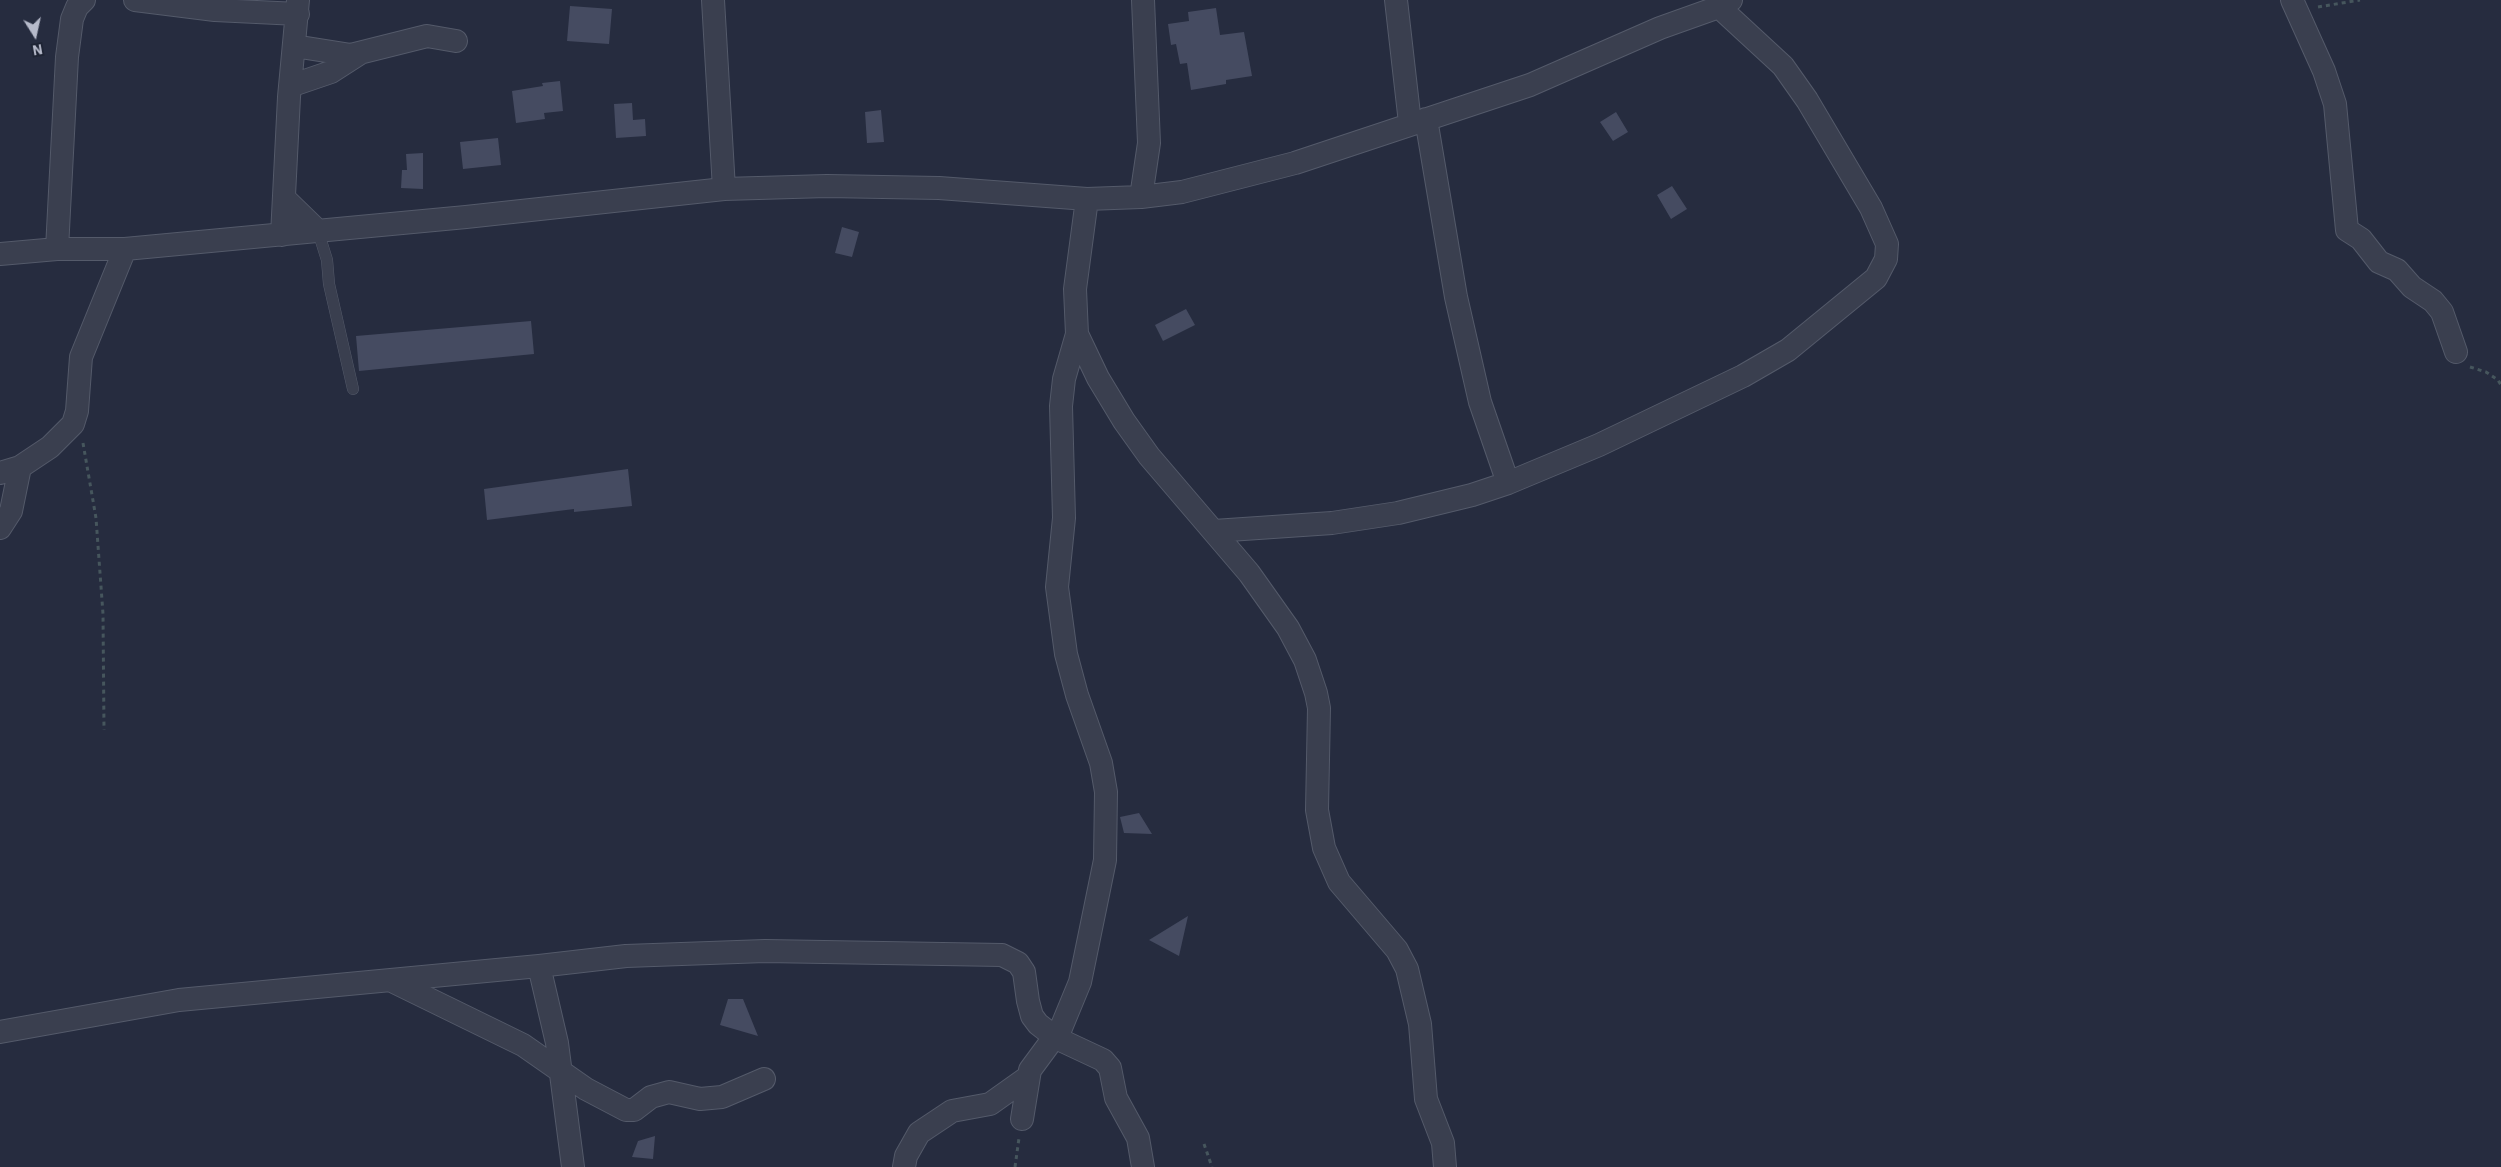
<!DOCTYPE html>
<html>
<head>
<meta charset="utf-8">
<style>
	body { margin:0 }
	#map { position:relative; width:2501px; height:1167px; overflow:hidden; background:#262c3f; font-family:"IBM Plex Sans",sans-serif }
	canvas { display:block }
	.north { position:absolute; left:10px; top:10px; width:50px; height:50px; -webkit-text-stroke:4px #1e2434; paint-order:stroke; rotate:170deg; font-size:14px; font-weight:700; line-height:20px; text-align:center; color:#b6baca }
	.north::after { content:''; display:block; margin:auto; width:18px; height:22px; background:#b6baca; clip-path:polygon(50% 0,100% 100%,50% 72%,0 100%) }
</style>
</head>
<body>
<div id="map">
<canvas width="2501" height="1167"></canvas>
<div class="north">N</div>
</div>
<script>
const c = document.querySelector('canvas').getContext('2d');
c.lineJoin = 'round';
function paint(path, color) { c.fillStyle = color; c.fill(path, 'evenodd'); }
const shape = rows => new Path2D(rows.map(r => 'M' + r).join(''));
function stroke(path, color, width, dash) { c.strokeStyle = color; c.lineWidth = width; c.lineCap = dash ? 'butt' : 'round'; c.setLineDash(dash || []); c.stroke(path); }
const building = shape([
	[570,6,612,9,609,44,567,41],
	[1216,8,1220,35,1244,32,1252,76,1226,80,1226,84,1191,90,1187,63,1180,64,1176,44,1171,45,1168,24,1189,21,1188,12],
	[560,81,563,111,544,113,545,119,516,123,512,91,543,86,542,83],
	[632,103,633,120,645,119,646,136,616,138,614,104],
	[881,110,884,142,867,143,865,112],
	[1616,112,1628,132,1613,141,1600,122],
	[498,138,501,165,463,169,460,142],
	[423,153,423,189,401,188,402,170,407,170,406,154],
	[1672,186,1687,209,1671,219,1657,195],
	[842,227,859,232,852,257,835,253],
	[1186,309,1195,325,1163,341,1155,325],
	[531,321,534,354,359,371,356,336],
	[628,469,632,506,574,512,574,509,487,520,484,489],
	[1139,813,1152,834,1124,833,1120,817],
	[1188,916,1179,956,1149,940],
	[728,999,743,999,758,1036,720,1025],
	[655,1136,653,1159,632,1157,638,1141]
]);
const path = shape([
	[2318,7,2360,0],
	[2470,367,2486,372,2498,380,2501,385],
	[83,443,96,518,103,614,104,730],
	[1204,1144,1212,1167],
	[1015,1167,1019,1138]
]);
const lane = shape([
	[318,231,327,260,329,284,353,389]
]);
const street = shape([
	[135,0,215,10,298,14],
	[713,0,724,189],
	[1396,0,1410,123],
	[2292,0,2324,71,2335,104,2347,230,2361,239,2379,262,2397,270,2412,287,2433,301,2442,312,2456,352],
	[294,46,351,55,427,36,456,41],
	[290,86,331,72,359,54],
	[1426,119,1456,297,1480,402,1508,483],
	[1141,197,1149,143,1143,0],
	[285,199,318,231],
	[1087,199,1075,289,1077,334,1098,378,1124,421,1149,456,1249,573,1288,628,1305,660,1316,693,1319,708,1317,810,1324,848,1339,882,1397,950,1407,969,1420,1024,1426,1099,1443,1143,1445,1167],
	[282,235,289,97,298,0],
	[57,249,67,57,72,19,77,7,84,0],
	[0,254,57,249,125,249,466,217,724,189,827,186,939,188,1087,199,1141,197,1182,192,1295,163,1530,85,1660,28,1719,7,1731,0],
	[0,473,20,467,50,447,73,424,77,411,81,357,125,249],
	[0,528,11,511,20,467],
	[1214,531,1332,523,1398,513,1472,495,1508,483,1599,445,1743,376,1788,350,1876,278,1886,259,1887,244,1871,208,1807,100,1783,66,1719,7],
	[539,966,557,1043,573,1167],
	[390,980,523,1045,586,1089,626,1110,634,1110,651,1097,669,1092,700,1099,722,1097,764,1079],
	[0,1032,179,1000,539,966,626,956,765,951,1002,955,1018,963,1024,972,1028,1001,1032,1016,1038,1024,1056,1038,1103,1060,1110,1068,1116,1098,1138,1138,1143,1167],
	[1022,1119,1030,1070,1061,1028,1080,982,1105,860,1106,792,1101,763,1077,695,1066,654,1057,587,1064,518,1061,406,1064,379,1077,334],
	[904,1167,906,1156,919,1133,952,1111,990,1104,1028,1077]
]);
paint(building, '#454b61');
stroke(lane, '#545a6a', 12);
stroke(street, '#545a6a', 24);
stroke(path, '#46565d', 3, [4, 4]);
stroke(lane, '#3a3f4f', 11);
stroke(street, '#3a3f4f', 22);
</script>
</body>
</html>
